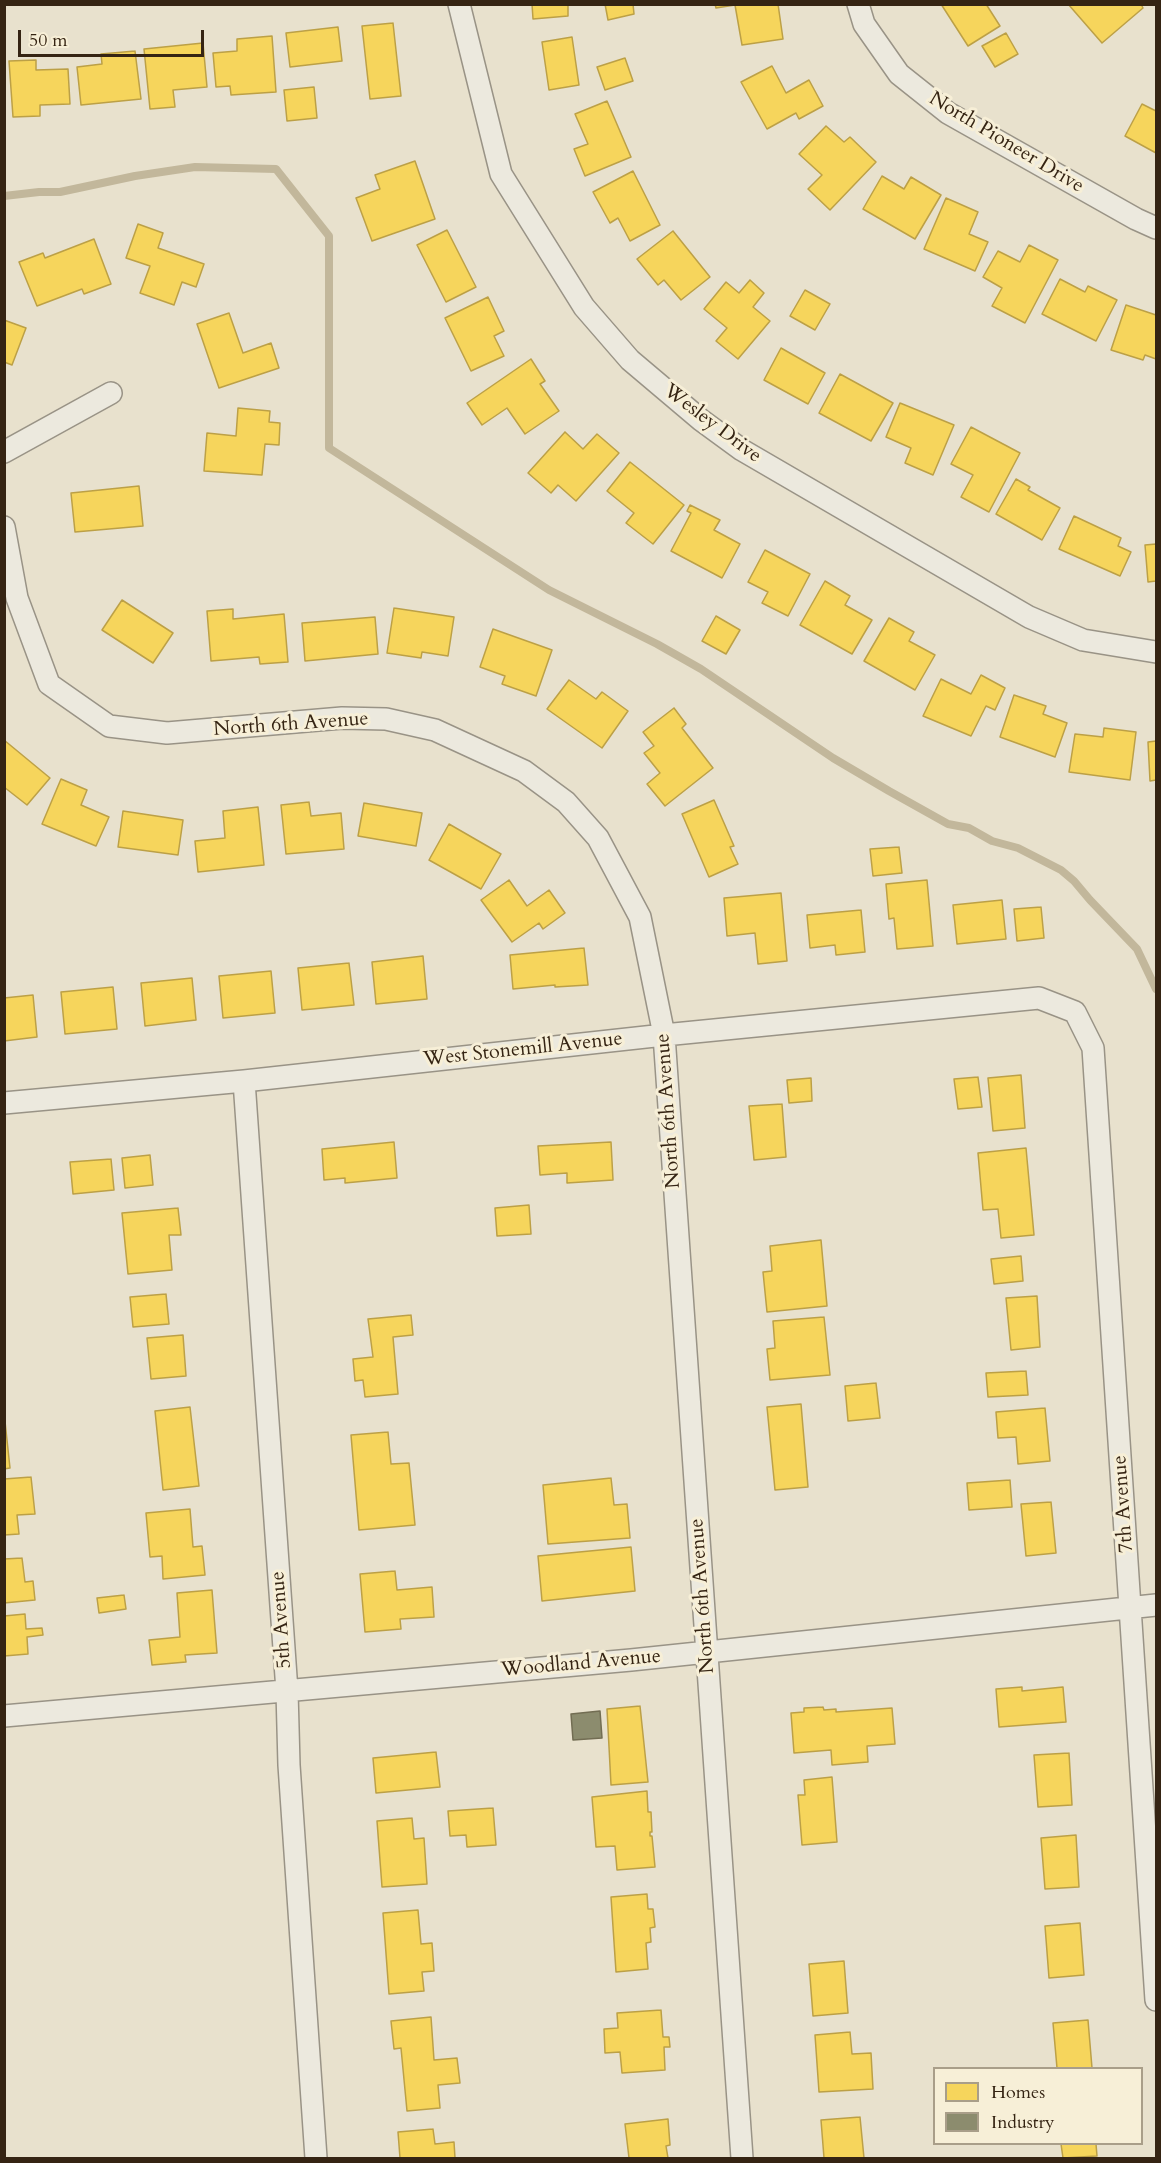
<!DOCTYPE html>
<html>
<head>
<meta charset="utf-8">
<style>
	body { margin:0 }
	#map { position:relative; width:1161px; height:2163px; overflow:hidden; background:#e8e1cd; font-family:Cardo,serif }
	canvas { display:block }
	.frame { position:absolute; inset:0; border:6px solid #352413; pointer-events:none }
	.legend { position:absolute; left:933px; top:2067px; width:210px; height:78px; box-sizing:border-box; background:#f7efd7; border:2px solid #a99e89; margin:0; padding:8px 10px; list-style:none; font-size:18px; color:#352413 }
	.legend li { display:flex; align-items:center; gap:12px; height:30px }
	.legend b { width:30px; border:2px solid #a99e89 }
	.scale { position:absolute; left:18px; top:30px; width:186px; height:27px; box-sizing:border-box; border:3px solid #352413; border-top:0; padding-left:8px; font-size:18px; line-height:21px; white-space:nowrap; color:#352413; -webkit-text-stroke:4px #f7efd7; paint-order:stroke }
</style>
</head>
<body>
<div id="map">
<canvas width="1161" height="2163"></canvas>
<div class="frame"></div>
<ul class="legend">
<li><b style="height:16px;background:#f6d55c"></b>Homes</li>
<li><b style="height:16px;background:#8c8c6e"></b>Industry</li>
</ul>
<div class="scale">50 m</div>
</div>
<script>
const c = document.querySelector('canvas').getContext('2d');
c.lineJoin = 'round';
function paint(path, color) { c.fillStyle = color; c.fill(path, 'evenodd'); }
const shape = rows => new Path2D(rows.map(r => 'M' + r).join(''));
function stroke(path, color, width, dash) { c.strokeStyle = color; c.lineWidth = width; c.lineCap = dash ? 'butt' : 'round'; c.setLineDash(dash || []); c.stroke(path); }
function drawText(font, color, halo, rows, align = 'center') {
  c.font = font + ' Cardo,serif'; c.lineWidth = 6; c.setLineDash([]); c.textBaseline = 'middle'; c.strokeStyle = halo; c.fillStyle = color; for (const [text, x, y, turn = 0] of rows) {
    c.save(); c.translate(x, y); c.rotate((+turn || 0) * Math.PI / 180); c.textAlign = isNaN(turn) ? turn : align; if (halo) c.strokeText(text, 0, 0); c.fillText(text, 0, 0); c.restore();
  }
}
const homes = shape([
	[532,4,568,4,568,16,533,19,532,4],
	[605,4,633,4,634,14,608,20,605,4],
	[715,4,778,4,783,39,742,45,735,5,716,8,715,4],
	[941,4,986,4,1000,26,968,46,941,4],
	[1068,4,1141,4,1143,8,1102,43,1068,4],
	[393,23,401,96,370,99,362,26,393,23],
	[338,27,342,61,290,67,286,33,338,27],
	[1006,33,1018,54,995,67,982,46,1006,33],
	[272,36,276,92,231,95,230,86,216,87,213,53,237,51,237,39,272,36],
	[572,37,579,85,549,90,542,42,572,37],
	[203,43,207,87,173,90,175,107,150,109,144,49,203,43],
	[135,51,141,99,81,105,77,67,102,64,101,54,135,51],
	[625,58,633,81,605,90,597,67,625,58],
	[36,60,36,70,68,69,70,104,40,105,40,116,13,117,9,61,36,60],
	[772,66,786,93,809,80,823,106,799,119,796,113,767,129,741,82,772,66],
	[314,87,317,118,287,121,284,90,314,87],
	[607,101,631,157,585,176,574,149,588,144,575,114,607,101],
	[1142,104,1156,111,1156,153,1125,136,1142,104],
	[826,126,844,142,850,137,876,162,830,210,808,189,822,175,799,154,826,126],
	[415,161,435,219,372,241,356,198,380,189,375,175,415,161],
	[633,171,660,225,630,241,618,218,610,223,593,192,633,171],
	[882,176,904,189,911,177,941,195,915,239,863,209,882,176],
	[946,198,978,212,969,234,988,242,975,271,924,249,946,198],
	[138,224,163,233,158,248,204,264,196,287,182,282,174,305,140,293,150,266,126,258,138,224],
	[447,230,476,287,446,302,417,245,447,230],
	[673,231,710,277,681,300,664,280,658,285,637,259,673,231],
	[94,239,111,284,84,294,82,289,37,306,19,262,43,253,45,258,94,239],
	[1029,245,1058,260,1025,323,992,306,1002,288,983,277,998,251,1020,262,1029,245],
	[1060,279,1085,292,1088,286,1117,300,1096,341,1042,314,1060,279],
	[750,280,764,293,753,307,770,321,738,359,716,341,727,328,704,309,726,282,739,293,750,280],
	[805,290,830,304,815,330,790,316,805,290],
	[488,297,504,331,494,336,504,356,471,371,445,318,488,297],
	[1126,305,1156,315,1156,359,1145,355,1143,360,1111,350,1126,305],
	[229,313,243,353,271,343,279,368,219,388,197,324,229,313],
	[4,320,26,328,12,365,4,362,4,320],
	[781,348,825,373,808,404,764,380,781,348],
	[531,359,545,381,540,384,559,411,525,434,507,408,482,425,467,403,531,359],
	[840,374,893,403,871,441,819,413,840,374],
	[900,403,954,425,933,475,905,463,911,448,886,437,900,403],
	[238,408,270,411,269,422,280,423,279,445,265,444,262,475,204,471,207,433,236,436,238,408],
	[971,427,1020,453,989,512,961,497,973,475,951,464,971,427],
	[565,432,583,449,597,434,619,453,576,501,558,485,551,493,528,473,565,432],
	[630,462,684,505,653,544,626,523,634,513,607,491,630,462],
	[1016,479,1030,487,1028,490,1060,508,1042,540,996,514,1016,479],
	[139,486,143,526,75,532,71,493,139,486],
	[690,505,720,520,714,530,740,544,722,578,671,551,691,513,687,511,690,505],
	[1074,516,1121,538,1118,546,1131,552,1120,576,1059,549,1074,516],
	[1156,544,1156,581,1148,582,1145,545,1156,544],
	[765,550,810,574,788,616,762,603,768,592,748,582,765,550],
	[825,581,850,596,845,605,872,620,852,654,800,625,825,581],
	[122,600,173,633,153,663,102,630,122,600],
	[394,608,454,617,448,656,422,652,421,658,387,653,394,608],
	[233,609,233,619,284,614,288,662,260,664,259,657,211,661,207,611,233,609],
	[716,616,740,630,726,654,702,641,716,616],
	[375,617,378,654,305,661,302,623,375,617],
	[889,618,914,632,909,641,935,655,915,690,864,661,889,618],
	[493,629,552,650,536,696,502,684,505,676,480,667,493,629],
	[981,675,1005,688,995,710,986,706,971,736,923,716,941,679,971,694,981,675],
	[569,680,596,699,602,692,628,711,602,748,547,709,569,680],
	[1014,695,1046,706,1043,714,1067,723,1055,757,1000,737,1014,695],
	[674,708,686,724,682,728,713,768,665,806,647,784,660,773,644,753,654,746,643,732,674,708],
	[1104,728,1136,732,1130,780,1069,772,1075,734,1103,737,1104,728],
	[4,740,50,778,27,805,4,787,4,740],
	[1156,741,1156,780,1150,781,1148,742,1156,741],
	[61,779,87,790,81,805,109,817,96,846,42,824,61,779],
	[714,800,734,846,730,847,738,864,709,877,682,814,714,800],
	[309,802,311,816,341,813,344,849,286,854,281,805,309,802],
	[364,803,422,813,416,846,358,836,364,803],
	[258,807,264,865,198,872,195,841,225,838,223,811,258,807],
	[123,811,183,820,178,855,118,847,123,811],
	[449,824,501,854,481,889,429,860,449,824],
	[899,847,902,873,873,876,870,849,899,847],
	[509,880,527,906,549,890,565,913,543,929,539,923,512,942,481,900,509,880],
	[927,880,933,946,897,949,894,918,889,919,886,884,927,880],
	[781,893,787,961,758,964,755,933,727,936,724,898,781,893],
	[1002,900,1006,939,957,944,953,905,1002,900],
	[1041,907,1044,938,1017,941,1014,909,1041,907],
	[861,910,865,952,836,955,835,945,810,948,807,915,861,910],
	[584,948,588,985,555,987,555,985,513,989,510,955,584,948],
	[423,956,427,999,376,1004,372,962,423,956],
	[349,963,354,1005,302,1010,298,968,349,963],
	[271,971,275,1013,223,1018,219,976,271,971],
	[192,978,196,1020,145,1026,141,983,192,978],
	[113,987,117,1029,65,1034,61,992,113,987],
	[33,995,37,1037,4,1041,4,998,33,995],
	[1021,1075,1025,1128,993,1131,988,1078,1021,1075],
	[978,1077,982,1107,958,1109,954,1079,978,1077],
	[811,1078,812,1101,789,1103,787,1080,811,1078],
	[782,1104,786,1157,754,1160,749,1106,782,1104],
	[394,1142,397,1178,345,1183,345,1178,324,1180,322,1149,394,1142],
	[611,1142,613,1180,567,1183,567,1173,540,1175,538,1146,611,1142],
	[1026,1148,1034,1235,1001,1238,998,1209,983,1210,978,1153,1026,1148],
	[150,1155,153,1185,125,1188,122,1158,150,1155],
	[111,1159,114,1190,73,1194,70,1162,111,1159],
	[529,1205,531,1234,497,1236,495,1208,529,1205],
	[178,1208,181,1235,169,1235,172,1270,128,1274,122,1213,178,1208],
	[821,1240,827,1306,767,1312,763,1272,772,1271,770,1246,821,1240],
	[1021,1256,1023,1281,994,1284,991,1259,1021,1256],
	[166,1294,169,1324,133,1327,130,1297,166,1294],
	[1037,1296,1040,1347,1011,1350,1006,1298,1037,1296],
	[411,1315,413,1335,393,1337,398,1394,365,1397,363,1380,355,1381,353,1359,373,1357,368,1319,411,1315],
	[824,1317,830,1375,770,1380,767,1349,775,1348,773,1321,824,1317],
	[183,1335,186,1376,151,1379,147,1338,183,1335],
	[1026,1371,1028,1395,988,1397,986,1373,1026,1371],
	[876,1383,880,1418,848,1421,845,1386,876,1383],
	[801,1404,808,1487,775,1490,767,1407,801,1404],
	[190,1407,199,1486,163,1490,155,1411,190,1407],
	[1045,1408,1050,1461,1018,1464,1016,1437,998,1438,996,1412,1045,1408],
	[4,1412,10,1468,4,1469,4,1412],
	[388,1432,391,1464,409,1463,415,1525,359,1530,351,1435,388,1432],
	[31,1477,35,1514,17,1515,19,1534,4,1535,4,1479,31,1477],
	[611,1478,614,1505,627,1504,630,1538,548,1544,543,1485,611,1478],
	[1010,1480,1012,1507,969,1510,967,1483,1010,1480],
	[1051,1502,1056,1553,1026,1556,1021,1504,1051,1502],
	[190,1509,193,1547,202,1546,205,1575,163,1579,162,1556,150,1557,146,1513,190,1509],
	[631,1547,635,1591,542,1601,538,1556,631,1547],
	[22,1558,25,1582,33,1581,35,1600,4,1603,4,1559,22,1558],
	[395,1571,397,1590,432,1587,434,1617,400,1619,401,1629,365,1632,360,1574,395,1571],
	[212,1590,217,1653,185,1655,186,1662,152,1665,149,1640,180,1637,177,1593,212,1590],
	[124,1595,126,1609,99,1613,97,1598,124,1595],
	[25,1614,26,1629,42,1628,43,1635,27,1637,28,1654,4,1656,4,1616,25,1614],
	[1022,1687,1022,1691,1063,1687,1066,1722,999,1727,996,1689,1022,1687],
	[640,1706,648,1782,611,1785,607,1709,640,1706],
	[823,1707,824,1710,836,1709,836,1712,892,1708,895,1744,867,1746,868,1762,832,1765,831,1750,794,1753,791,1713,804,1712,804,1708,823,1707],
	[436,1752,440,1787,376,1793,373,1758,436,1752],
	[1069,1753,1072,1805,1038,1807,1034,1755,1069,1753],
	[832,1777,837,1842,802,1845,798,1795,805,1795,804,1780,832,1777],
	[647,1791,648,1812,651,1812,652,1832,650,1832,650,1836,652,1836,655,1867,617,1870,615,1846,596,1847,592,1797,647,1791],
	[493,1808,496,1845,467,1847,466,1835,450,1836,448,1811,493,1808],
	[412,1818,414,1839,424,1838,427,1884,382,1887,377,1821,412,1818],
	[1076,1835,1079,1887,1045,1889,1041,1838,1076,1835],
	[647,1894,648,1909,653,1909,655,1927,650,1928,651,1942,646,1943,648,1969,616,1972,611,1897,647,1894],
	[418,1910,421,1944,432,1943,434,1971,422,1972,424,1991,389,1994,383,1913,418,1910],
	[1080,1923,1084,1975,1049,1978,1045,1926,1080,1923],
	[844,1961,848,2013,813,2016,809,1964,844,1961],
	[661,2010,663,2037,669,2037,670,2047,664,2047,665,2070,622,2073,620,2052,605,2053,604,2029,618,2028,617,2013,661,2010],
	[431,2017,434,2060,457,2058,460,2083,438,2085,440,2108,407,2111,401,2048,394,2049,391,2021,431,2017],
	[1088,2020,1092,2068,1057,2068,1053,2023,1088,2020],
	[850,2032,852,2054,871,2053,873,2089,819,2092,815,2035,850,2032],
	[860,2117,864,2158,824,2158,821,2120,860,2117],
	[668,2119,670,2145,666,2146,668,2158,629,2158,625,2124,668,2119],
	[433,2129,435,2144,454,2142,455,2158,400,2158,398,2132,433,2129],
	[1061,2144,1096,2144,1097,2156,1063,2158,1061,2144]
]);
const industry = shape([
	[600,1711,602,1738,573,1740,571,1714,600,1711]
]);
const stream = shape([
	[4,196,39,192,60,192,135,176,195,167,276,169,329,236,329,448,549,590,657,644,701,669,833,758,889,791,948,824,969,828,992,841,1018,848,1061,870,1074,881,1090,900,1137,949,1156,989]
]);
const minor = shape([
	[459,4,501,174,584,307,630,360,701,420,742,450,1029,617,1083,640,1156,652],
	[858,4,864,24,899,74,948,113,1136,219,1156,228],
	[4,452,111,393],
	[4,527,17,598,49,684,109,726,167,733,342,718,386,719,435,730,524,771,566,802,598,838,640,917,664,1035,742,2158],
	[244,1081,287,1691,289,1765,316,2158],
	[4,1103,244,1081,664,1035,1039,998,1075,1012,1093,1048,1156,2000],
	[4,1716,631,1660,1156,1605]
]);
const streetNames = [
	["North Pioneer Drive",1006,143,31],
	["Wesley Drive",712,424,37],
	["North 6th Avenue",291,725,-4],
	["West Stonemill Avenue",523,1050,-6],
	["North 6th Avenue",669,1111,-94],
	["7th Avenue",1124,1504,-94],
	["North 6th Avenue",703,1596,-94],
	["5th Avenue",282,1620,-94],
	["Woodland Avenue",581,1664,-5]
];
paint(homes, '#f6d55c');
stroke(homes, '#bca046', 1.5);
paint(industry, '#8c8c6e');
stroke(industry, '#726d53', 1.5);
stroke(stream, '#c2b79b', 8);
stroke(minor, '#999386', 24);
stroke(minor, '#ece9de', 21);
drawText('20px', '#352413', '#f7efd7', streetNames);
</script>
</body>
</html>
